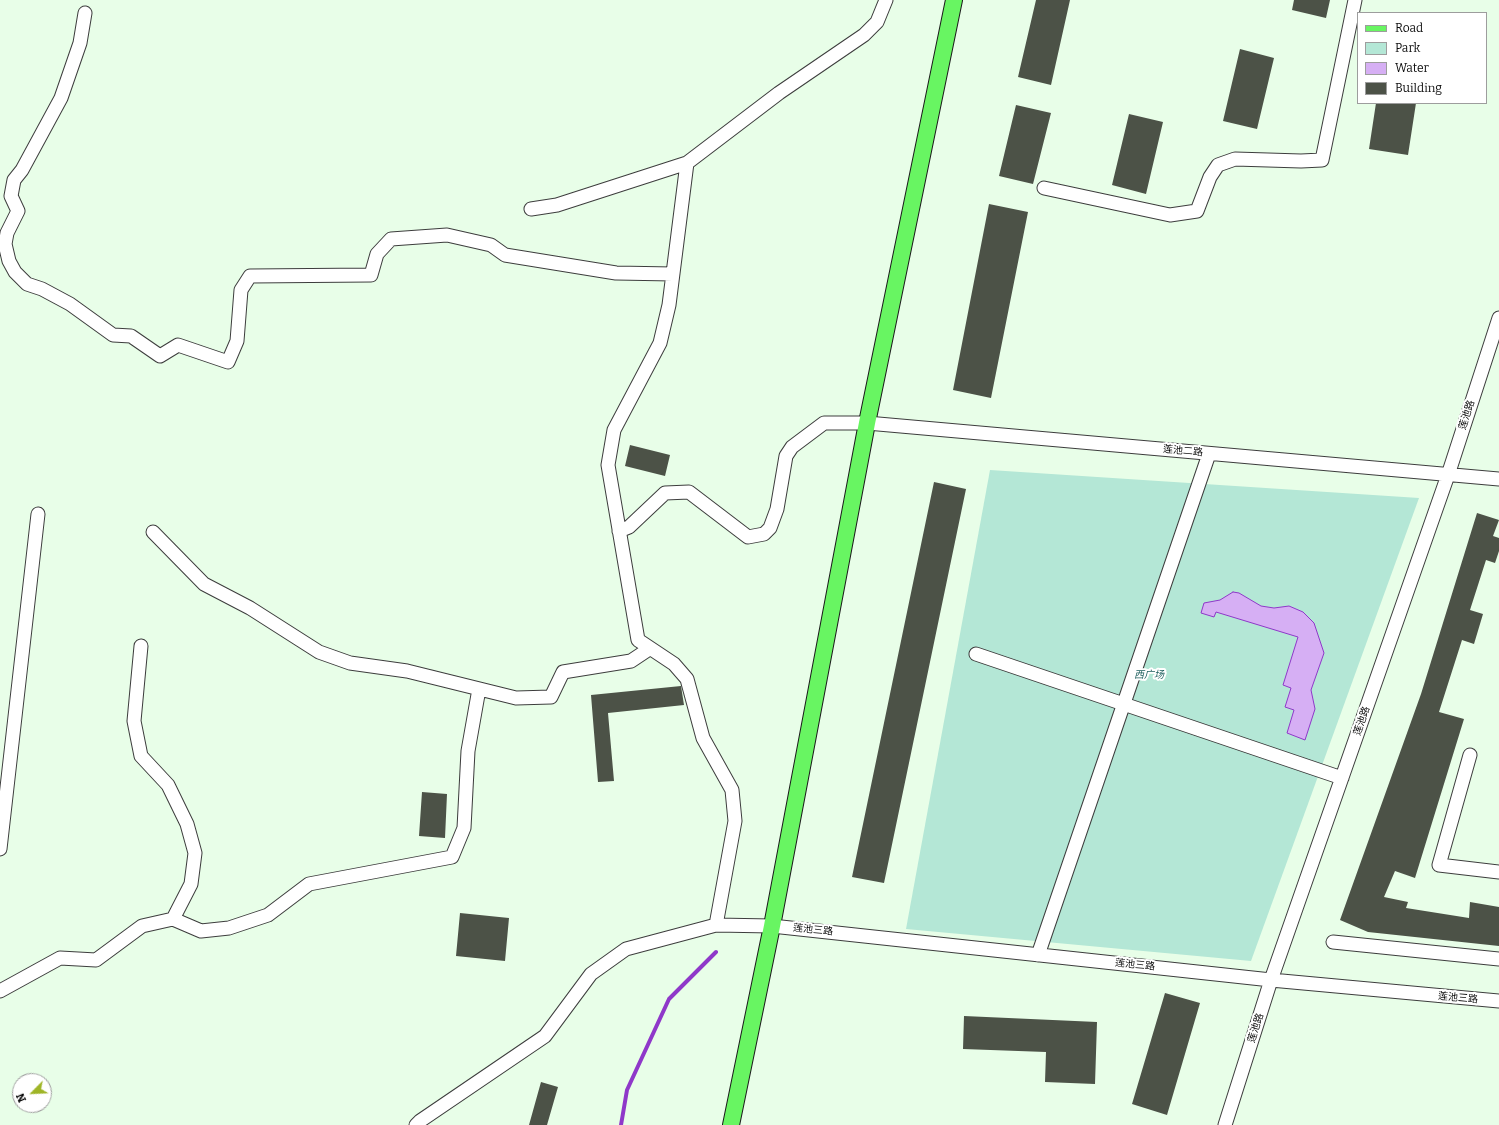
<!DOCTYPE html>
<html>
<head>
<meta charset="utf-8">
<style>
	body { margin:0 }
	#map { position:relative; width:1499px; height:1125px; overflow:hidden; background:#e8fee8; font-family:Bitter,serif }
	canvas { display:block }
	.legend { position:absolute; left:1357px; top:12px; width:130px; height:92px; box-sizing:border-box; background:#fff; border:1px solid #9d9d9d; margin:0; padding:5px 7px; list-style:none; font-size:12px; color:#0a0a0a }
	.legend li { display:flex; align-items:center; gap:8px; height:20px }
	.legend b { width:20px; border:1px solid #9d9d9d }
	.north { position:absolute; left:12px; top:1073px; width:40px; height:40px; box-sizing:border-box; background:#fff; border:1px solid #9d9d9d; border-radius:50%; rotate:246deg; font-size:11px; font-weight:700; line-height:16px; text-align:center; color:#0a0a0a }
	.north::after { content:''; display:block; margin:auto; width:14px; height:18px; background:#9fb527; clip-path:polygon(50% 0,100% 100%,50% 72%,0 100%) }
</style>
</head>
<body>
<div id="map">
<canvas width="1499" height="1125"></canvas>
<ul class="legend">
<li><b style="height:5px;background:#68f562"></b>Road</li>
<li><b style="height:11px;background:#b4e7d6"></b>Park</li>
<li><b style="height:11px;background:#d6aff4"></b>Water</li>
<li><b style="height:11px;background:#4c5247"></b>Building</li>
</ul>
<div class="north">N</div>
</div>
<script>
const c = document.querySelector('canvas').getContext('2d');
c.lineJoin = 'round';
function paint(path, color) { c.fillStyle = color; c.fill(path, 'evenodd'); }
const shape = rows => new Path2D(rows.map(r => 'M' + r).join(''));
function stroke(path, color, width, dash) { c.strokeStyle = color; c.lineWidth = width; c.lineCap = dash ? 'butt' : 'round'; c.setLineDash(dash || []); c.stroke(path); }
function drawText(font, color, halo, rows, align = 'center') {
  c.font = font + ' Bitter,"Noto Sans SC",serif'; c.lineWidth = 4; c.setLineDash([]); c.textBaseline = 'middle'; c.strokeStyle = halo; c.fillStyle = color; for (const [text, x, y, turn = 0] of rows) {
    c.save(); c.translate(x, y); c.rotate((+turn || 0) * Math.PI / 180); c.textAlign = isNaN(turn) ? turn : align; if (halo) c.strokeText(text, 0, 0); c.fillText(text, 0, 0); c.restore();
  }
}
const green = shape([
	[990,470,1419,498,1251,961,906,929]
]);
const water = shape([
	[1233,592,1239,593,1261,606,1274,608,1289,606,1303,612,1314,623,1324,653,1311,690,1315,709,1305,740,1287,733,1294,710,1285,707,1291,688,1283,685,1298,637,1216,612,1214,617,1201,613,1204,603,1220,600,1233,592]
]);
const stream = shape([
	[621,1125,627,1090,669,999,716,952]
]);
const building = shape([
	[1036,0,1070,0,1051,85,1018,77],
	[1294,0,1330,0,1326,18,1292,10],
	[1240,49,1274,58,1257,129,1223,121],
	[1376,103,1416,103,1408,155,1369,149],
	[1016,105,1051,113,1033,184,999,176],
	[1129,114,1163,122,1146,194,1112,185],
	[989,204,1028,212,991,398,953,390],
	[630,445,670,455,665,476,625,466],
	[934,482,966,489,884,883,852,877],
	[1477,513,1499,520,1493,536,1499,538,1499,551,1495,563,1486,560,1470,610,1483,614,1474,644,1462,640,1439,712,1464,719,1415,878,1395,871,1384,897,1408,902,1406,908,1469,918,1470,902,1499,907,1499,946,1368,932,1340,920,1421,694],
	[681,686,684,705,608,713,614,781,598,782,591,695],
	[422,792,447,794,445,838,419,836],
	[460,913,509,918,505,961,456,956],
	[1165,993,1200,1003,1167,1115,1132,1104],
	[964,1016,1097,1022,1095,1084,1045,1082,1046,1052,963,1049],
	[541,1082,558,1087,547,1125,529,1125]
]);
const minor = shape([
	[85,13,80,43,61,98,22,170,14,180,11,196,18,211,7,233,5,244,9,261,15,272,27,284,42,289,70,304,113,335,131,336,160,356,178,345,228,362,237,341,241,290,250,276,371,275,377,254,391,239,447,235,491,245,505,255,616,273,673,274],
	[687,163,669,305,660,343,614,430,608,465,638,640,674,664,687,679,703,738,732,790,735,821,716,925],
	[1044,188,1170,215,1197,211,1210,177,1218,165,1235,159,1301,161,1322,160,1355,0],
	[531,209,557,205,687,163,779,93,864,35,877,22,886,0],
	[619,531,629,527,665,493,689,492,748,537,764,534,770,528,777,509,786,456,792,447,824,423,867,423,1499,479],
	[153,532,204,584,250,608,319,652,350,663,407,671,516,698,551,697,563,672,631,661,649,649],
	[976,654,1342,778],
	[1470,755,1439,865,1499,872],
	[0,849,38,514],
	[173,919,201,931,229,928,268,915,309,884,452,857,464,828,468,751,479,689],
	[1333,942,1499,959],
	[1038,955,1209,454],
	[0,991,60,958,96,960,142,926,173,919,191,884,195,853,187,824,168,785,141,756,134,721,141,646],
	[416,1125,420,1121,545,1036,591,974,626,949,716,925,772,926,1271,980,1499,1001],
	[1225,1125,1271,980,1448,475,1499,318]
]);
const major = shape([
	[731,1125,772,926,867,423,954,0]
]);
const streetNames = [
	["莲池路",1467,415,-72],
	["莲池二路",1183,451,5],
	["莲池路",1362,721,-71],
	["莲池三路",813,930,6],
	["莲池三路",1135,965,6],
	["莲池三路",1458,998,5],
	["莲池路",1256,1028,-72]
];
const parkNames = [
	["西广场",1149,675]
];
paint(green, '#b4e7d6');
paint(water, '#d6aff4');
stroke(water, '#8f38c9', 1);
stroke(stream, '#8f38c9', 4);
paint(building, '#4c5247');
stroke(minor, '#3d3d3d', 15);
stroke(major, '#1b1b1b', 18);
stroke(minor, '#fff', 13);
stroke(major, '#68f562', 16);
drawText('10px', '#0a0a0a', '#fff', streetNames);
drawText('italic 10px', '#1e5f5e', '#fff', parkNames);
</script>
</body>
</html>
